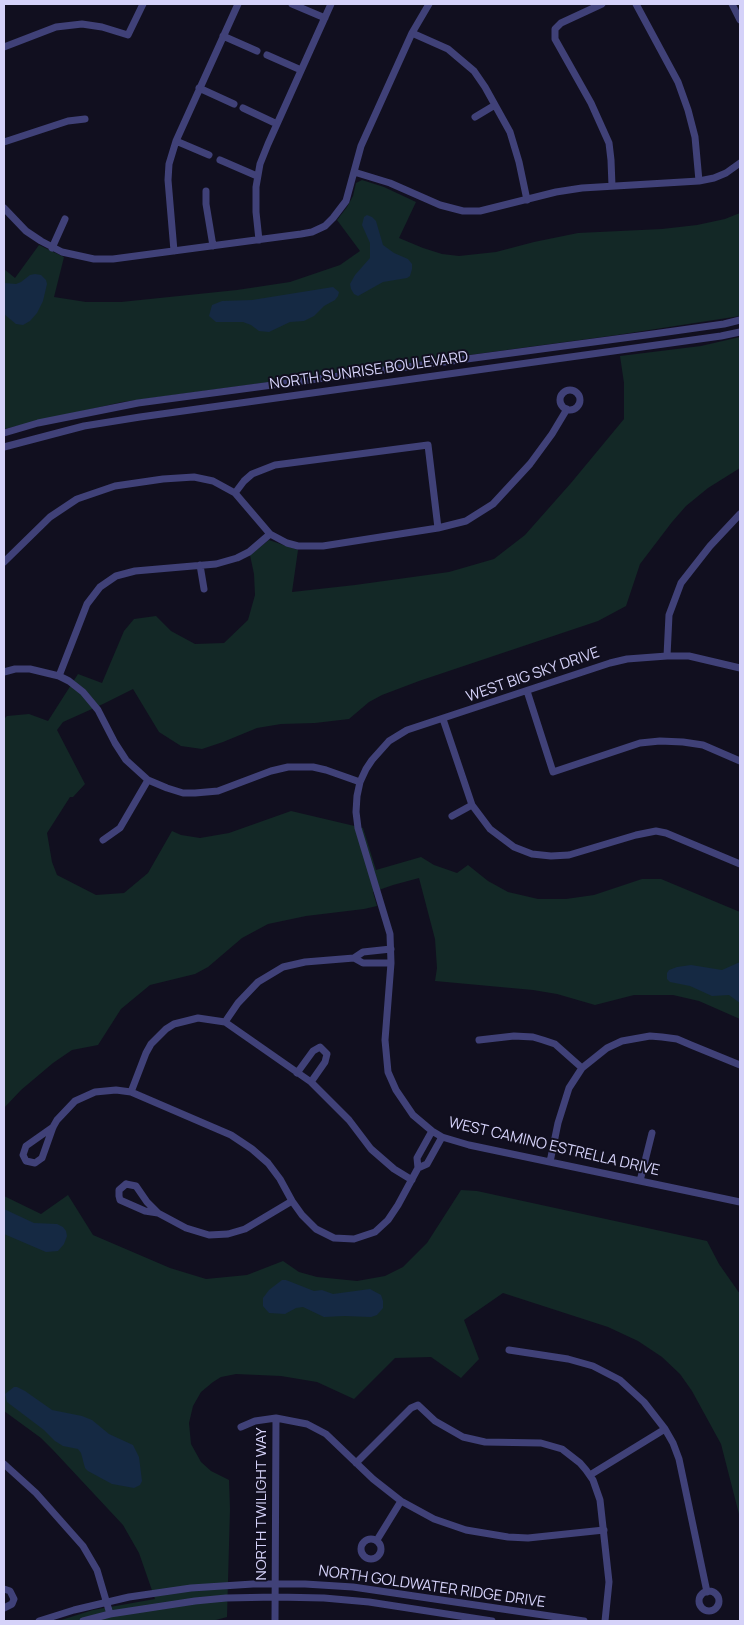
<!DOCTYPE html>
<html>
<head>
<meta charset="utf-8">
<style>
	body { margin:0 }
	#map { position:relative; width:744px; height:1625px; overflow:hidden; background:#110f1f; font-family:Manrope,sans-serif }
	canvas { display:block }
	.frame { position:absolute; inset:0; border:5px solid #d5d2f9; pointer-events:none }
</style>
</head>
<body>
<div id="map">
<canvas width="744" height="1625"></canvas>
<div class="frame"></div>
</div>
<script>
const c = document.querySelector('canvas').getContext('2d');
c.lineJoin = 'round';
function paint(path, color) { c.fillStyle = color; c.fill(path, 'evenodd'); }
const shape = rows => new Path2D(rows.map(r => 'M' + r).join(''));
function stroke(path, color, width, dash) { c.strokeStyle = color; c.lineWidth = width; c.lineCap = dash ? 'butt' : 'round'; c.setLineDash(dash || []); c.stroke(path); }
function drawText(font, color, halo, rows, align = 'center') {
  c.font = font + ' Manrope,sans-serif'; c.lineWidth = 4; c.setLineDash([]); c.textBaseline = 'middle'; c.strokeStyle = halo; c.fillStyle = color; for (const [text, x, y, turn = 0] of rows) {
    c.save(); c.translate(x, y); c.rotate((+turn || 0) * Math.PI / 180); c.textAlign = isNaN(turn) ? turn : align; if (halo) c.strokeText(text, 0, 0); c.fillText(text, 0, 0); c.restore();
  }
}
const green = shape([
	[362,180,384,187,416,202,399,238,423,248,442,254,459,256,496,252,534,242,578,233,662,229,697,225,725,219,740,213,740,316,617,335,122,402,4,429,4,269,15,278,39,245,64,257,54,297,86,302,121,302,237,290,290,282,340,265,360,251,337,220,347,207,353,196,356,183],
	[740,337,740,468,708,488,686,506,672,522,640,564,626,606,598,621,419,681,382,695,369,702,349,719,315,723,281,724,257,728,223,742,202,749,181,746,159,732,133,689,103,704,63,722,57,730,85,784,73,797,70,797,47,833,52,862,57,875,96,895,124,893,148,873,172,831,181,835,200,838,229,833,291,811,363,828,376,870,421,857,434,865,457,873,468,865,488,881,508,892,538,899,566,899,594,895,642,879,661,879,740,912,740,1019,699,1001,673,995,634,995,595,1005,557,994,533,990,435,981,437,968,435,939,419,878,393,885,373,892,377,906,364,909,306,916,268,924,242,938,208,967,195,974,150,985,121,1009,98,1045,72,1050,53,1063,21,1090,4,1108,4,719,7,716,29,714,48,721,78,674,102,683,124,631,134,619,156,616,171,631,195,644,224,643,248,620,255,595,254,574,250,555,269,540,298,550,292,592,355,585,449,572,494,559,525,535,571,483,624,419,624,383,620,356,701,346],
	[461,1190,477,1191,707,1241,719,1264,740,1294,740,1518,721,1444,692,1391,680,1374,662,1357,638,1341,608,1327,503,1293,464,1320,479,1359,461,1378,431,1357,395,1358,354,1399,317,1382,281,1376,236,1374,221,1377,213,1382,201,1392,193,1406,189,1423,191,1444,201,1462,211,1471,229,1480,230,1509,227,1617,212,1621,58,1621,93,1610,155,1599,139,1553,123,1525,53,1450,41,1438,4,1411,4,1196,41,1214,68,1195,93,1235,170,1268,206,1279,247,1275,283,1261,299,1272,317,1277,357,1281,385,1276,403,1267,427,1243]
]);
const water = shape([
	[367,215,372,217,376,221,383,245,394,253,408,259,412,264,412,269,410,276,407,278,383,282,358,296,354,294,351,289,350,284,355,275,370,258,370,243,362,225,364,217],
	[35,274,41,275,46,280,47,284,43,301,37,313,30,321,23,325,16,324,4,314,4,283,16,284,21,282,30,275],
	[333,287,339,292,338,296,335,300,324,306,314,316,304,321,290,322,269,332,259,331,251,325,243,322,216,322,209,316,212,305,222,301,252,300],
	[740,962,740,1003,729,995,712,996,690,986,670,982,667,979,667,973,669,970,677,967,691,965,722,970],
	[4,1209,34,1223,57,1224,63,1227,66,1231,67,1236,64,1244,58,1251,46,1252,4,1234],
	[282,1280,286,1280,314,1291,322,1290,333,1294,370,1289,381,1295,383,1301,383,1308,377,1315,371,1317,344,1316,324,1317,303,1307,296,1308,285,1314,269,1313,263,1306,263,1298,269,1290],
	[14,1387,17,1387,25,1391,52,1410,82,1416,92,1420,109,1434,133,1445,139,1457,142,1481,140,1485,134,1488,112,1484,88,1471,85,1468,81,1453,78,1449,63,1446,55,1441,44,1430,7,1402,5,1394]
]);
const minor = shape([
	[292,4,325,18],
	[602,4,561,23,555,29,555,39,591,103,609,143,611,160,612,186],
	[636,4,678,82,688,110,695,137,699,181],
	[732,4,740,20],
	[412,33,448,49,474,71,485,87,510,132,519,162,527,200],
	[223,36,257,51],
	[4,47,56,27,82,24,102,27,128,35,143,4],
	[267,55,301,70],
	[199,88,234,104],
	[243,108,277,124],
	[475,117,495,105],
	[176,141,209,155],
	[4,142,68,121,85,119],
	[220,160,257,176],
	[354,172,390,183,440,205,463,211,480,211,556,192,582,188,699,181,714,178,726,173,740,163],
	[206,191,206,204,213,246],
	[4,208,26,231,41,241,62,252,94,259,113,259,301,234,312,232,325,226,333,218,346,201,361,146,412,33,429,4],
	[259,240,256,212,256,187,260,164,268,144,331,4],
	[52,248,65,219],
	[174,251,168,180,169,164,176,141,238,4],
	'560 400a10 10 0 1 1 20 0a10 10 0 1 1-20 0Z',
	[4,433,38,423,138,403,646,335,724,324,740,320],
	[4,447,84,426,140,417,721,336,740,332],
	[235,493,244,481,252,474,275,465,428,445,438,528],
	[4,562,50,517,77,499,115,486,163,479,194,477,213,481,235,493,270,534,287,543,298,546,323,546,438,528,466,521,493,504,530,464,552,434,567,409],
	[200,565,204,589],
	[667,656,669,615,681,583,710,546,740,514],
	[740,668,689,656,667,656,627,659,610,663,407,730,389,741,372,760,366,769,360,782,357,796,356,812,358,828,390,934,391,963,385,1040,388,1072,396,1090,413,1115,432,1131,442,1137,469,1145,740,1202],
	[4,672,15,669,30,669,59,676,69,681,83,692,98,710,115,743,126,760,148,780,167,788,183,793,195,793,218,791,271,771,288,767,313,767,326,770,360,782],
	[59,676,87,604,100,587,116,576,135,571,216,564,237,558,249,552,270,534],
	[527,691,553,772,640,743,660,741,683,742,703,745,740,761],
	[443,719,472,805,490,829,514,847,532,854,551,856,569,855,636,835,656,831,666,833,740,864],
	[452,816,472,805],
	[103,840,120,828,148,780],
	[354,958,363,963,391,963],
	[225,1022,238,1003,258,982,283,967,305,962,354,958,363,952,391,949],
	[479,1040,514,1036,533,1037,543,1040,555,1044,582,1068],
	[297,1073,313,1051,320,1047,327,1054,325,1062,311,1082],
	[131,1092,146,1053,151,1044,166,1029,174,1024,198,1018,225,1022,311,1082,349,1120,371,1149,394,1169,412,1180],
	[53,1127,57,1120,75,1101,95,1092,116,1090,131,1092,231,1135,252,1149,268,1163,280,1179,292,1201,302,1215,316,1229,334,1238,354,1239,375,1232,388,1220,398,1205,418,1168,427,1164,442,1137],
	[53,1127,42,1158,35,1163,26,1161,23,1155,26,1146,53,1127],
	[550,1162,558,1123,569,1088,582,1068,607,1048,622,1041,650,1036,662,1037,677,1039,691,1045,740,1065],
	[418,1168,417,1158,432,1131],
	[640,1181,652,1133],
	[126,1184,136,1186,147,1202,158,1213,145,1211,120,1200,119,1196,119,1190,126,1184],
	[158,1213,186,1228,209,1235,228,1234,245,1229,292,1201],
	[509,1350,568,1359,593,1366,620,1380,644,1402,665,1429,673,1443,679,1459,707,1592],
	[241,1427,255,1421,276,1418,307,1424,326,1434,373,1479,401,1501,434,1519,466,1530,508,1537,528,1538,604,1530],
	[356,1463,411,1408,418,1405,435,1421,463,1437,485,1442,541,1443,562,1449,580,1463,586,1470,593,1480,600,1500,609,1582,605,1621],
	[4,1464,36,1493,83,1546,97,1570,110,1614],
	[590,1475,665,1429],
	'361 1549a10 10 0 1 1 20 0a10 10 0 1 1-20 0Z',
	[377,1540,401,1501],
	[4,1589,10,1591,14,1599,12,1604,4,1608],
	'699 1601a10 10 0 1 1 20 0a10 10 0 1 1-20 0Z',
	[39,1621,74,1610,129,1597,191,1588,253,1584,305,1584,353,1587,584,1621],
	[83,1621,110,1614,195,1601,226,1598,276,1597,324,1598,369,1602,492,1621],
	[275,1621,276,1418]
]);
const streetNames = [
	["NORTH SUNRISE BOULEVARD",369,371,-8],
	["WEST BIG SKY DRIVE",533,675,-19],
	["WEST CAMINO ESTRELLA DRIVE",554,1147,13],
	["NORTH TWILIGHT WAY",262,1504,-90],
	["NORTH GOLDWATER RIDGE DRIVE",432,1587,8]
];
paint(green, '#132826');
paint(water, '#152943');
stroke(minor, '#404178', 7);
drawText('15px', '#d5d2f9', '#110f1f', streetNames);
</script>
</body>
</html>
